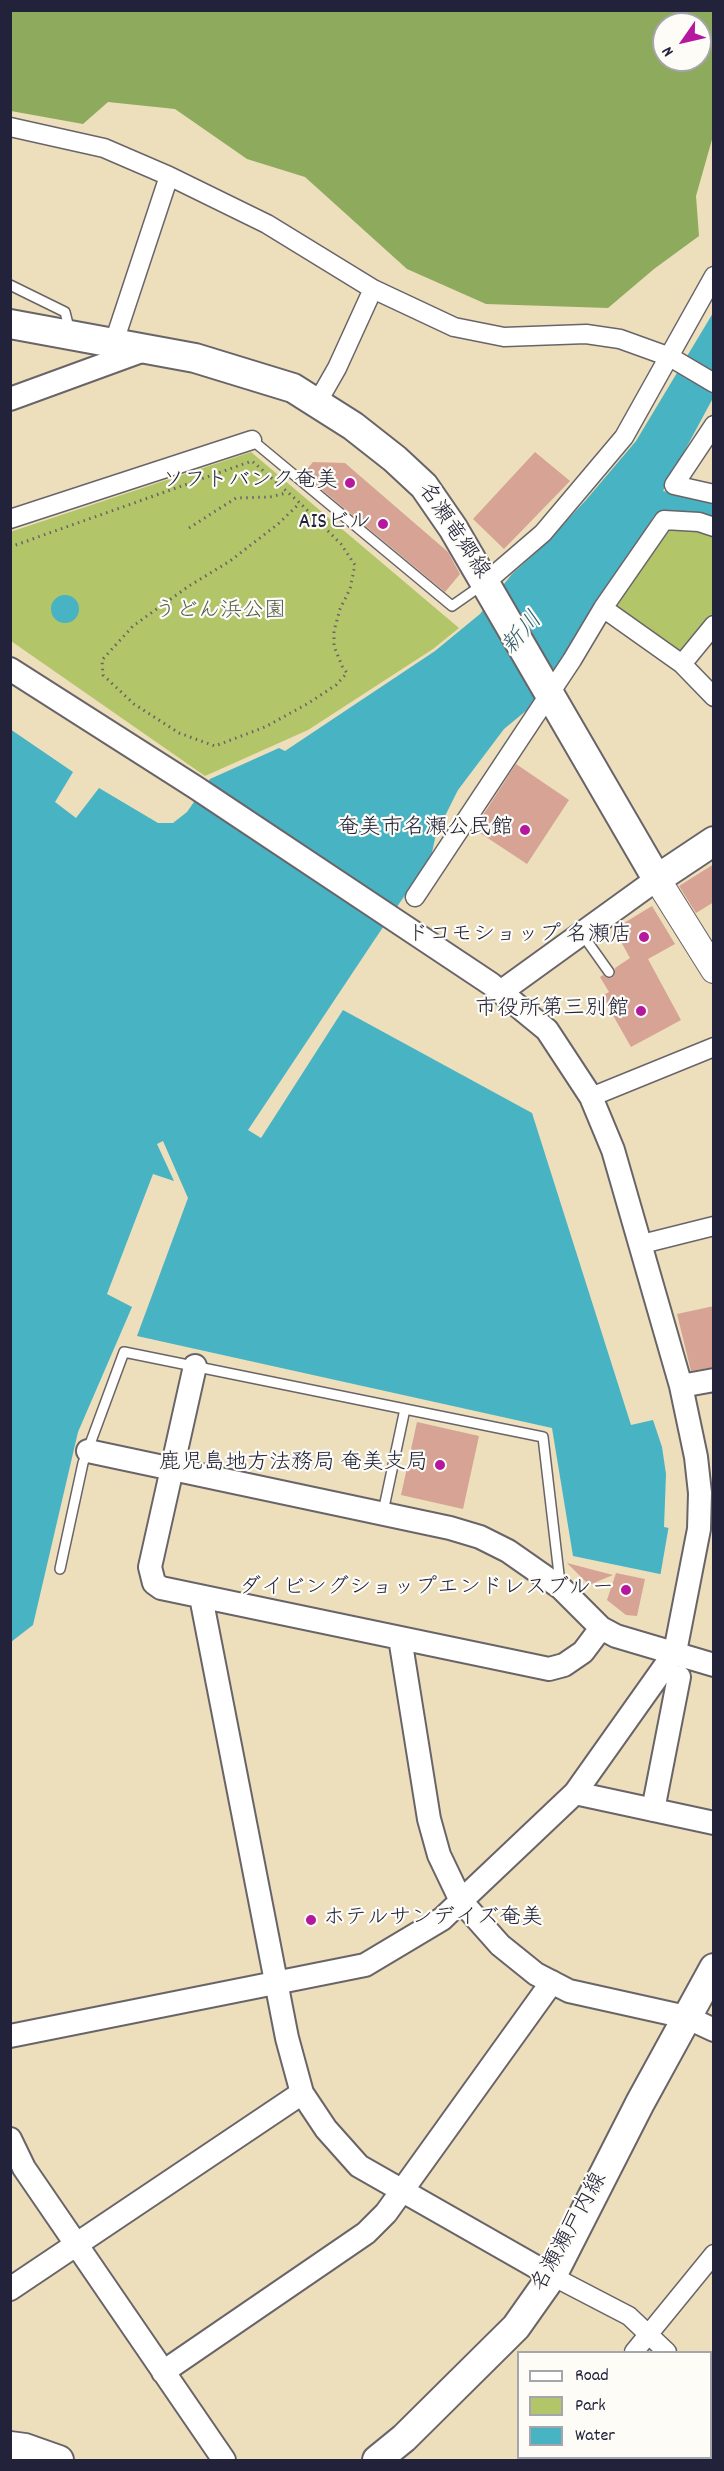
<!DOCTYPE html>
<html>
<head>
<meta charset="utf-8">
<style>
	body { margin:0 }
	#map { position:relative; width:724px; height:2471px; overflow:hidden; background:#eddebc; font-family:Dekko,sans-serif }
	canvas { display:block }
	.frame { position:absolute; inset:0; border:12px solid #22223b; pointer-events:none }
	.legend { position:absolute; left:517px; top:2351px; width:195px; height:108px; box-sizing:border-box; background:#fdfcf7; border:2px solid #a5a5ac; margin:0; padding:8px 10px; list-style:none; font-size:18px; color:#22223b }
	.legend li { display:flex; align-items:center; gap:12px; height:30px }
	.legend b { width:30px; border:2px solid #a5a5ac }
	.north { position:absolute; left:652px; top:12px; width:60px; height:60px; box-sizing:border-box; background:#fdfcf7; border:2px solid #a5a5ac; border-radius:50%; rotate:236deg; font-size:16px; font-weight:700; line-height:24px; text-align:center; color:#22223b }
	.north::after { content:''; display:block; margin:auto; width:21px; height:27px; background:#b5179e; clip-path:polygon(50% 0,100% 100%,50% 72%,0 100%) }
</style>
</head>
<body>
<div id="map">
<canvas width="724" height="2471"></canvas>
<div class="frame"></div>
<ul class="legend">
<li><b style="height:8px;background:#fff"></b>Road</li>
<li><b style="height:16px;background:#b3c569"></b>Park</li>
<li><b style="height:16px;background:#47b3c3"></b>Water</li>
</ul>
<div class="north">N</div>
</div>
<script>
const c = document.querySelector('canvas').getContext('2d');
c.lineJoin = 'round';
function paint(path, color) { c.fillStyle = color; c.fill(path, 'evenodd'); }
const shape = rows => new Path2D(rows.map(r => 'M' + r).join(''));
function stroke(path, color, width, dash) { c.strokeStyle = color; c.lineWidth = width; c.lineCap = dash ? 'butt' : 'round'; c.setLineDash(dash || []); c.stroke(path); }
function drawText(font, color, halo, rows, align = 'center') {
  c.font = font + ' Dekko,"Klee One",sans-serif'; c.lineWidth = 4.5; c.setLineDash([]); c.textBaseline = 'middle'; c.strokeStyle = halo; c.fillStyle = color; for (const [text, x, y, turn = 0] of rows) {
    c.save(); c.translate(x, y); c.rotate((+turn || 0) * Math.PI / 180); c.textAlign = isNaN(turn) ? turn : align; if (halo) c.strokeText(text, 0, 0); c.fillText(text, 0, 0); c.restore();
  }
}
const green = shape([
	[251,452,459,628,433,649,308,730,205,776,11,641,10,532],
	[695,526,713,534,713,613,681,653,614,607,665,527]
]);
const forest = shape([
	[10,11,713,11,713,136,696,196,699,236,654,269,608,308,486,304,407,269,305,177,247,159,175,109,108,102,83,124,11,111],
	[664,24,700,24,700,60,664,60]
]);
const water = shape([
	[713,313,713,398,663,491,713,501,713,524,697,520,654,516,533,705,504,729,458,790,436,834,431,857,375,939,248,1130,261,1138,343,1010,532,1113,631,1425,653,1420,662,1447,666,1474,664,1527,713,1537,713,1585,573,1556,552,1428,137,1336,188,1198,163,1141,157,1144,174,1181,153,1174,107,1294,132,1307,78,1432,33,1625,11,1642,10,729,73,772,55,802,76,818,99,788,158,823,173,823,187,812,210,779,279,748,285,751,435,651,480,614,512,574,540,549,586,500,636,441],
	'51 609a14 14 0 1 1 28 0a14 14 0 1 1-28 0Z'
]);
const pier = shape([
	[669,1525,714,1534,714,1588,660,1577]
]);
const building = shape([
	[535,452,570,481,504,549,473,519],
	[313,462,345,463,448,552,460,574,445,592,303,474],
	[516,764,569,800,527,864,474,829],
	[714,864,714,902,696,913,679,886],
	[652,906,675,944,648,959,681,1020,631,1047,602,996,609,992,600,977,603,975,607,978,612,978,615,974,615,968,630,958,614,929],
	[714,1306,714,1367,691,1371,677,1314],
	[417,1422,479,1436,463,1509,401,1495],
	[567,1563,613,1575,589,1585],
	[616,1573,645,1579,637,1616,626,1615,607,1600]
]);
const path = shape([
	[189,528,236,498,270,497,286,493],
	[10,547,252,461,300,503,341,544,355,565,350,589,340,609,334,631,334,646,342,666,347,673,336,685,307,704,265,727,215,746,179,733,134,704,103,675,102,660,133,626,189,586,230,561,278,524,300,503]
]);
const service = shape([
	[10,285,65,312,70,332],
	[252,440,452,606,482,585],
	[582,934,609,972],
	[383,1512,405,1409],
	[60,1569,83,1463,124,1352,543,1437,560,1583]
]);
const minor = shape([
	[10,127,104,148,169,176,267,224,373,289,454,327,504,337,586,334,620,339,670,357,714,383],
	[114,342,169,176],
	[317,403,337,368,373,289],
	[714,425,674,485,714,494],
	[10,519,252,440],
	[486,582,543,533,624,437,714,276],
	[603,608,682,664,714,697],
	[682,664,714,625],
	[415,897,572,660,603,608,664,520,699,522,714,527],
	[591,1097,714,1047],
	[642,1244,714,1226],
	[552,2276,629,2316,667,2352],
	[634,2352,714,2254],
	[710,2399,714,2402],
	[598,2458,601,2460],
	[545,2460,547,2458]
]);
const tertiary = shape([
	[10,399,147,349],
	[10,669,195,787,491,984,547,1030,591,1097,613,1150,681,1386,696,1457,700,1493,699,1529,675,1652,575,1793,442,1919,365,1965,10,2036],
	[502,991,657,879],
	[195,1366,150,1567,154,1583,161,1588,549,1669,564,1665,583,1652,601,1628],
	[681,1386,714,1380],
	[88,1451,450,1528,480,1537,508,1551,561,1588,601,1628,616,1636,714,1665],
	[201,1597,287,2038,302,2093,326,2129,359,2166,552,2276],
	[400,1638,429,1819,439,1855,461,1901,500,1945,536,1974,569,1991,686,2017,714,2030],
	[575,1793,714,1823],
	[653,1810,679,1677],
	[10,2139,24,2168,224,2460],
	[10,2289,302,2093],
	[163,2372,366,2233,386,2213,552,1982]
]);
const secondary = shape([
	[657,879,714,970]
]);
const primary = shape([
	[10,324,195,358,293,388,353,426,395,459,424,486,453,528,657,879,714,841],
	[10,2446,25,2448,59,2460],
	[377,2460,404,2438,516,2327,552,2276,640,2103,714,1968]
]);
const markers = [
	[350,483,6,"#b5179e"],
	[383,524,6,"#b5179e"],
	[525,830,6,"#b5179e"],
	[644,937,6,"#b5179e"],
	[641,1011,6,"#b5179e"],
	[440,1465,6,"#b5179e"],
	[626,1590,6,"#b5179e"],
	[311,1920,6,"#b5179e"]
];
const poiNames = [
	["ソフトバンク奄美",338,483],
	["AISビル",371,524],
	["奄美市名瀬公民館",513,830],
	["ドコモショップ 名瀬店",632,937],
	["市役所第三別館",629,1011],
	["鹿児島地方法務局 奄美支局",428,1465],
	["ダイビングショップエンドレスブルー",614,1590],
	["ホテルサンデイズ奄美",323,1920,"left"]
];
const streetNames = [
	["名瀬竜郷線",452,532,56],
	["名瀬瀬戸内線",571,2233,-61]
];
const parkNames = [
	["うどん浜公園",220,613]
];
const waterNames = [
	["新川",524,635,-49]
];
paint(green, '#b3c569');
paint(forest, '#8eaa5d');
paint(water, '#47b3c3');
paint(pier, '#eddebc');
paint(building, '#d6a395');
stroke(service, '#696468', 12);
stroke(minor, '#696468', 21);
stroke(tertiary, '#696468', 26);
stroke(secondary, '#696468', 28);
stroke(primary, '#696468', 32);
stroke(path, '#696468', 3, [1.5, 4.5]);
stroke(service, '#fff', 9);
stroke(minor, '#fff', 18);
stroke(tertiary, '#fff', 22);
stroke(secondary, '#fff', 26);
stroke(primary, '#fff', 28);
for (const [x, y, r, color] of markers) { const dot = new Path2D(); dot.arc(x, y, r, 0, 2 * Math.PI); c.fillStyle = color; c.fill(dot); stroke(dot, '#fdfcf7', 2); }
drawText('22px', '#22223b', '#fdfcf7', poiNames, 'right');
drawText('22px', '#22223b', '#fdfcf7', streetNames);
drawText('22px', '#555b4b', '#fdfcf7', parkNames);
drawText('italic 24px', '#315c71', '#fdfcf7', waterNames);
</script>
</body>
</html>
